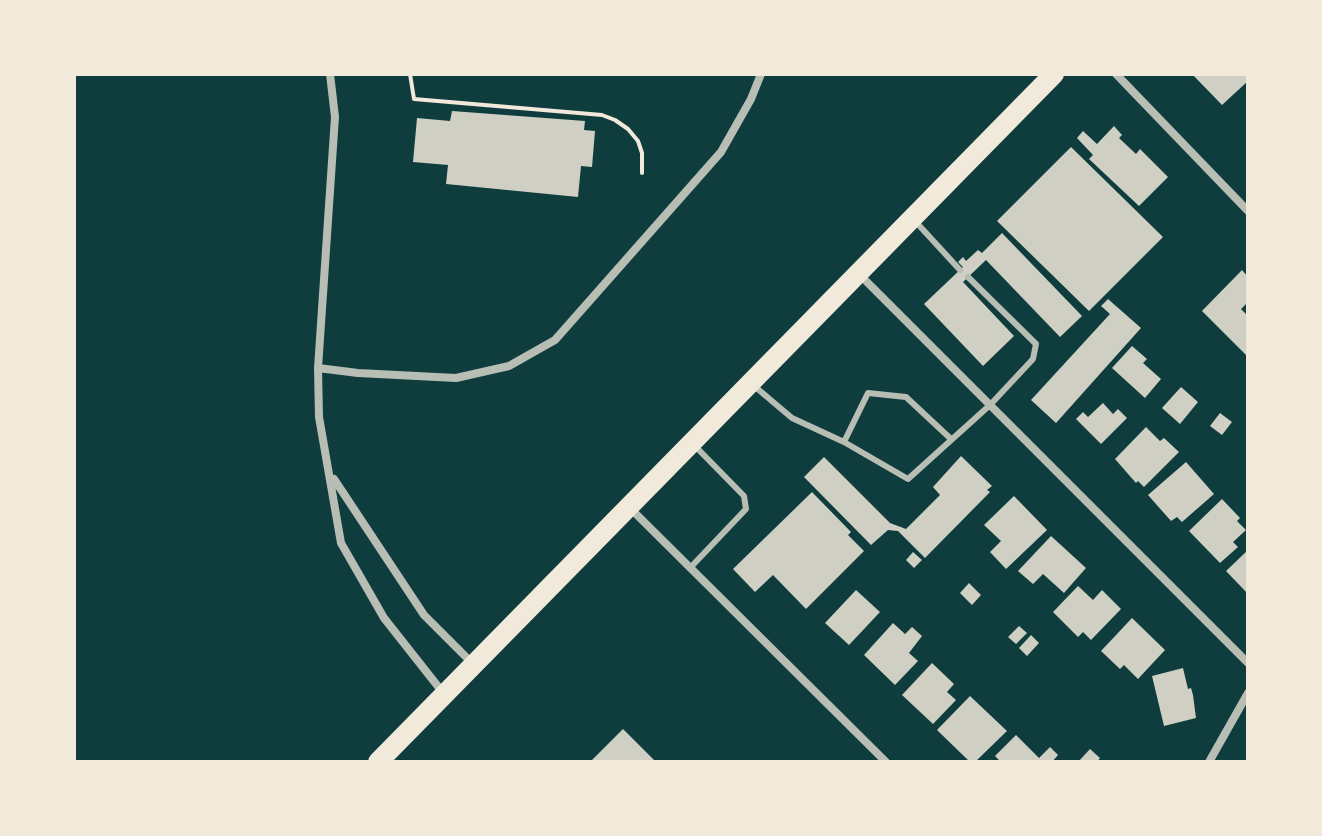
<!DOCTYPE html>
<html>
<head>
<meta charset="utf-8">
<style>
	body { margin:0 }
	#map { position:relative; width:1322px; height:836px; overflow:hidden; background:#0f3d3e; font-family:"Space Grotesk",sans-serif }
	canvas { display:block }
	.frame { position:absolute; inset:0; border:76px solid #f1e9da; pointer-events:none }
</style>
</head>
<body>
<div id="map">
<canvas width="1322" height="836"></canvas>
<div class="frame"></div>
</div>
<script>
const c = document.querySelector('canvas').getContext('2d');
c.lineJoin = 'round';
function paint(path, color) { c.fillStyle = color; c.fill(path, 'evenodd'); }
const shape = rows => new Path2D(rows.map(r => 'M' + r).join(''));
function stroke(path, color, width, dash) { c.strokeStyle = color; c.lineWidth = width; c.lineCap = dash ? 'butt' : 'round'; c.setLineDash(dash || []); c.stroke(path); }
const building = shape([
	[1192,74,1248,74,1248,81,1222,105],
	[452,111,585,121,584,130,595,131,592,167,581,166,578,197,446,184,448,165,413,162,417,118,450,121],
	[1114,126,1122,135,1119,138,1136,154,1140,149,1168,177,1139,206,1089,159,1093,155,1077,138,1083,131,1097,144],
	[1071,147,1163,237,1089,311,997,221],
	[1002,233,1082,316,1060,337,986,260,963,282,1014,336,983,366,924,304,963,267,958,262,963,257,966,261,978,250,982,253],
	[1242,270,1248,277,1248,302,1241,309,1248,316,1248,357,1202,311],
	[1108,299,1141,328,1056,423,1031,400,1110,314,1101,306],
	[1132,346,1147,359,1143,363,1161,379,1145,398,1112,368],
	[1181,387,1198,402,1180,424,1162,408],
	[1103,403,1113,414,1118,409,1127,418,1101,444,1076,419,1083,412,1088,417],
	[1220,413,1232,422,1222,435,1210,426],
	[1146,427,1160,441,1164,438,1179,452,1144,487,1138,481,1136,483,1115,459],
	[961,456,992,486,987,490,990,492,925,558,898,531,888,530,871,545,804,477,824,457,890,523,906,529,940,495,933,487],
	[1186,462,1214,494,1182,522,1177,517,1171,521,1148,495],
	[812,492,851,532,848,535,864,551,806,609,773,575,755,592,733,569],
	[1014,496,1047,530,1006,569,990,552,1001,541,984,525],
	[1222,499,1240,518,1237,521,1246,530,1233,542,1238,547,1220,563,1189,531],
	[1051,536,1086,568,1064,593,1043,574,1033,584,1018,571],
	[1248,550,1248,594,1226,571],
	[913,552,922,560,914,568,906,560],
	[969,583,981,595,972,605,960,593],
	[1078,586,1093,600,1102,590,1121,609,1091,640,1083,632,1078,637,1053,612],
	[856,590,880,612,849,645,825,623],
	[1132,618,1165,650,1138,679,1124,665,1120,669,1101,651],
	[893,623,905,634,912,627,922,636,909,653,918,661,895,685,864,655],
	[1019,626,1027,633,1016,644,1008,637],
	[1031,635,1039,643,1027,656,1019,648],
	[932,663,954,684,947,692,956,700,933,724,902,695],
	[1183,668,1188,689,1191,688,1193,695,1196,718,1164,726,1152,676],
	[970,696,1007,731,975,762,970,762,937,730],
	[623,729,656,762,590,762],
	[1016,735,1039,758,1050,747,1058,755,1052,762,1001,762,995,756],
	[1090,749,1100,758,1097,762,1078,762]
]);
const path = shape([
	[410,74,414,99,602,115,615,120,628,129,638,141,642,153,642,173]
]);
const service = shape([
	[915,221,960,270],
	[753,385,792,418,844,442,908,479,990,405,1033,359,1036,344,968,277],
	[844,442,868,393,906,397,951,439],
	[690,568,746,509,744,496,694,445]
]);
const minor = shape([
	[330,74,335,117,318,368,319,417,341,543,384,618,444,694],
	[1116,74,1248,211],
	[859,274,1248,663],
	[318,368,358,373,456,378,509,366,555,340,721,152,751,99,761,74],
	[334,479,424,615,474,665],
	[629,507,886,762],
	[1209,762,1248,693]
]);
const primary = shape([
	[378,762,1054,74]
]);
paint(building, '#cfcfc3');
stroke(path, '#f1e9da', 4);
stroke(service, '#b8beb3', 6);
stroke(minor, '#b8beb3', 8);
stroke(primary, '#f1e9da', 20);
</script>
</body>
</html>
